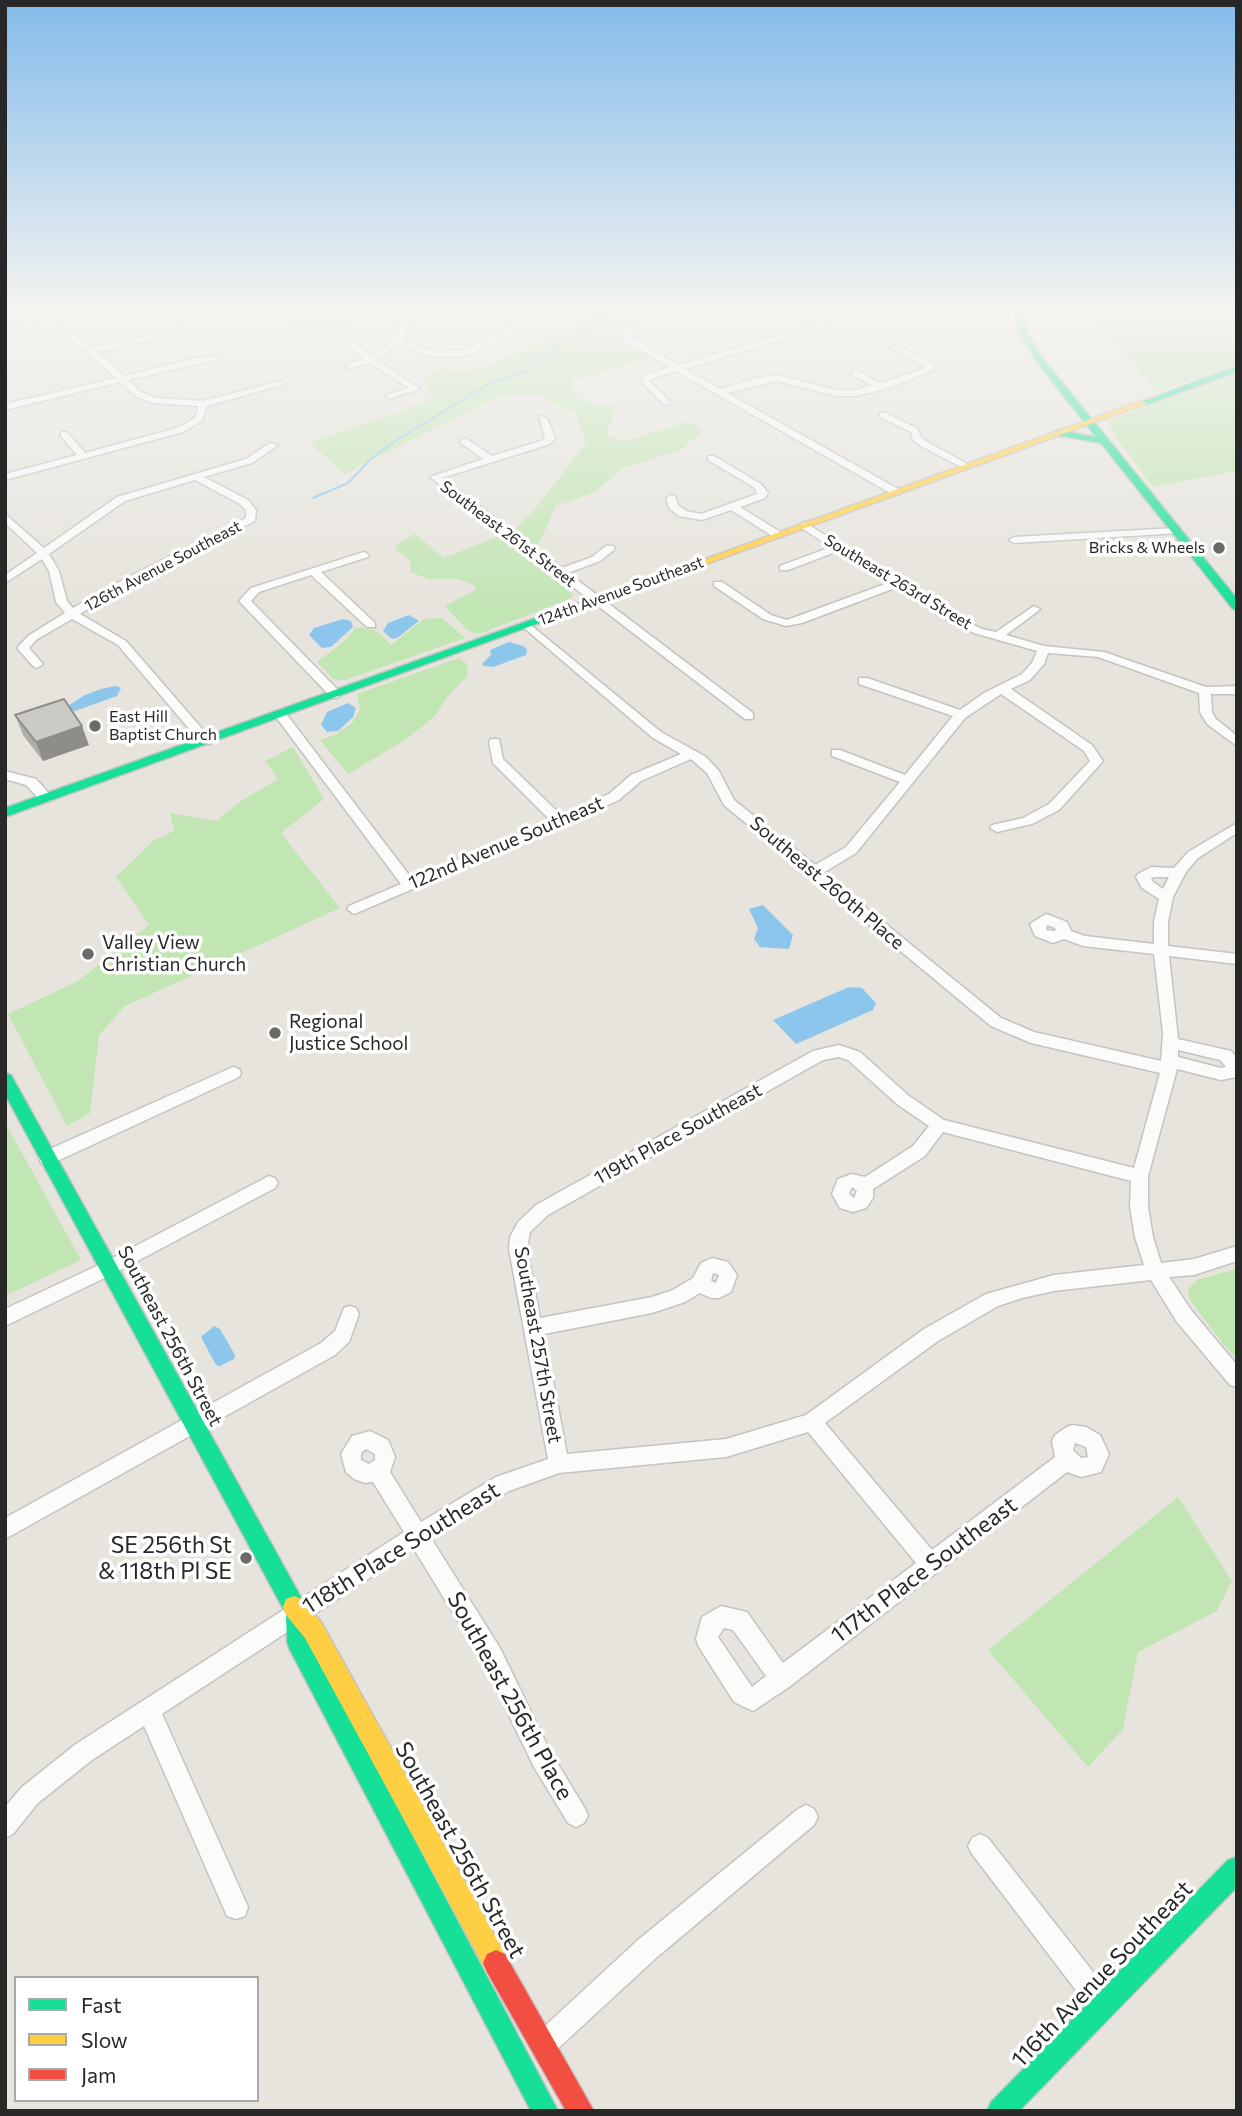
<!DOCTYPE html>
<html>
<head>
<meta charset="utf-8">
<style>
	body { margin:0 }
	#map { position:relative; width:1242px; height:2116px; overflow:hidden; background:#e7e4dd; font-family:Commissioner,sans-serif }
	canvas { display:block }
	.frame { position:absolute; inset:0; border:7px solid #282828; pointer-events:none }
	.legend { position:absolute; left:14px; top:1976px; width:245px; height:126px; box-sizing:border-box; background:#fff; border:2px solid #a9a9a9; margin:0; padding:9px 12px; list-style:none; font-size:21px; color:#282828 }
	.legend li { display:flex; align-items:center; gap:14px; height:35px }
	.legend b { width:35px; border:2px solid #a9a9a9 }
</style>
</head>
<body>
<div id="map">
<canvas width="1242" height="2116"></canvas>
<div class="frame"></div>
<ul class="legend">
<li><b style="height:9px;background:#16e098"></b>Fast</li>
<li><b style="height:9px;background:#ffcf43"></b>Slow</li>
<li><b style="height:9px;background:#f24e42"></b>Jam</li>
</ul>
</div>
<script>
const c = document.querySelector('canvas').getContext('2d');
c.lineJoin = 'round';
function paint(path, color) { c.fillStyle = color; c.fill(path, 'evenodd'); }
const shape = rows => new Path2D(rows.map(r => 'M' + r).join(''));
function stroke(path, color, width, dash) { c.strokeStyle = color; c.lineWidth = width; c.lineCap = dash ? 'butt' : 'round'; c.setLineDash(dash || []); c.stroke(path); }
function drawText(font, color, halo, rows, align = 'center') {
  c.font = font + ' Commissioner,sans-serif'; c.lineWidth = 7; c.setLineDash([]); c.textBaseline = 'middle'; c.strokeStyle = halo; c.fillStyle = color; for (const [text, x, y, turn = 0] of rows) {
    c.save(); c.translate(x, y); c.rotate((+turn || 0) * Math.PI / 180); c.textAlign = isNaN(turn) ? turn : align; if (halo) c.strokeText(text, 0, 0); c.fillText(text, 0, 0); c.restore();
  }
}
const green = shape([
	[336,311,364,311,345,324,328,329,320,336,309,335,292,323],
	[602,311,620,311,643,324,615,333,657,356,572,381,578,399,616,408,606,434,623,442,688,421,703,431,679,451,623,468,595,492,556,506,537,548,513,530,531,514,586,443,576,414,540,396,498,397,344,474,310,443,433,399,423,380,439,368,463,372,492,364,565,330,580,326,584,315],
	[1059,311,1237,311,1237,364,1157,392,1091,319],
	[1237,374,1237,471,1152,487,1108,425,1108,421],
	[415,534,444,558,498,536,573,594,572,598,482,633,474,633,467,630,445,606,475,590,476,586,459,579,429,579,410,572,411,562,396,549,396,545],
	[442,618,465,638,345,680,333,679,317,662,346,640,356,627,377,631,391,645,424,619],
	[459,658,467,664,468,675,447,697,434,717,405,740,348,774,320,740,335,735,353,722,360,709,357,694],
	[293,747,324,799,281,833,340,908,125,1006,99,1035,90,1113,67,1126,8,1014,78,981,149,925,116,877,154,840,174,831,170,813,216,821,241,801,278,779,265,761],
	[5,1122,81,1260,5,1296],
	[1235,1269,1237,1270,1237,1358,1223,1344,1190,1300,1188,1293,1189,1288,1197,1280],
	[1178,1497,1232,1581,1217,1611,1138,1652,1123,1729,1088,1767,988,1650]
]);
const water = shape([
	[409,615,419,621,397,638,392,639,383,631,388,623],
	[343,619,351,621,353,627,331,647,322,648,309,635,314,628],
	[509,642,523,646,527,649,526,655,493,667,484,666,482,664,491,655,490,650],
	[116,686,121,688,117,696,75,711,70,710,68,706,83,696,101,689],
	[348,703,356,708,353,717,338,731,327,732,321,725,327,712],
	[763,905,793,935,789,949,760,947,754,939,758,928,749,909],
	[849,987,862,988,876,1003,873,1010,796,1044,773,1020],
	[214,1326,220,1329,235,1355,234,1359,220,1366,216,1365,201,1337]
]);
const stream = shape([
	[313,498,348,483,372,458,395,441,489,384,526,371,570,336,596,328,599,324,597,316,611,311]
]);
const street = shape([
	[35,311,44,311,65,330,93,348,182,328,182,332,98,352,124,376,196,358,215,356,219,359,128,380,141,392,156,398,203,401,281,381,285,384,207,406,202,421,183,432,5,480,5,474,77,455,61,436,61,432,67,432,85,453,177,428,195,418,198,406,152,403,135,396,120,382,5,410,5,404,116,378,89,353,48,324,5,332,5,327,44,320,35,311],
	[413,311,422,311,408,321,403,341,434,351,464,350,530,317,537,319,466,356,433,357,398,345,377,360,420,389,387,399,387,395,409,388,370,363,346,369,346,365,364,359,347,343,354,341,371,356,387,347,396,338,401,320,413,311],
	[692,311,705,311,629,335,678,365,862,311,875,311,685,369,721,389,756,378,777,375,836,390,855,390,872,385,852,375,852,371,858,371,880,383,926,368,890,347,950,330,950,334,902,347,929,361,935,367,934,370,885,389,856,396,836,396,777,381,727,393,900,490,900,494,892,494,676,371,651,379,650,382,672,403,664,405,642,382,644,375,670,367,625,342,620,335,626,329,692,311],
	[880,413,886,413,918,429,921,437,927,442,971,466,963,468,921,446,913,440,911,432,880,417,880,413],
	[539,416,547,418,555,438,550,444,442,478,562,568,592,557,606,546,614,546,614,550,600,561,568,573,753,713,753,719,745,719,430,477,483,459,461,443,461,439,467,439,492,456,544,440,545,438,539,416],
	[270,443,278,445,252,463,204,477,248,500,256,510,255,521,121,589,80,614,126,641,210,738,210,744,202,744,118,645,72,619,36,640,29,648,43,664,37,668,33,666,17,648,28,636,65,613,56,602,49,571,42,559,5,583,5,575,37,553,5,523,5,514,44,548,117,497,246,459,270,443],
	[195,480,240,504,246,510,246,518,113,585,73,608,67,601,59,571,49,554,125,501,195,480],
	[708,456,714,456,761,484,768,493,765,498,740,507,782,533,782,537,774,537,731,510,702,520,679,516,669,508,666,498,671,495,675,496,678,505,686,511,701,514,757,494,755,488,708,460,708,456],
	[804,522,950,613,982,629,996,632,1034,606,1040,609,1038,611,1006,635,1044,646,1104,652,1206,687,1237,686,1237,694,1211,694,1212,712,1216,719,1237,736,1237,746,1207,724,1200,712,1199,693,1098,657,1048,653,1044,664,1030,680,1011,689,1092,745,1103,761,1059,810,1032,824,997,832,990,828,992,825,1023,818,1049,804,1090,761,1084,751,1001,694,965,718,856,853,823,873,1001,1018,1034,1032,1161,1061,1163,1033,1154,954,1083,946,1064,939,1053,943,1035,936,1030,924,1046,914,1067,922,1071,931,1085,936,1154,944,1154,922,1159,899,1142,888,1136,877,1138,874,1151,867,1174,868,1188,852,1237,823,1237,833,1198,858,1186,872,1173,897,1168,922,1168,946,1237,954,1237,964,1169,956,1178,1039,1231,1051,1237,1058,1237,1077,1221,1080,1177,1069,1148,1176,1148,1207,1153,1237,1161,1263,1194,1259,1237,1246,1237,1261,1194,1275,1169,1277,1191,1310,1237,1365,1237,1387,1230,1385,1177,1322,1151,1280,1054,1291,1022,1298,998,1306,938,1341,825,1423,932,1550,1055,1457,1052,1441,1055,1435,1065,1428,1072,1425,1086,1427,1100,1435,1109,1454,1101,1472,1081,1477,1067,1472,789,1687,753,1711,734,1702,699,1647,696,1639,702,1617,721,1606,747,1612,783,1663,916,1563,808,1432,726,1457,559,1473,509,1491,431,1538,500,1648,550,1751,584,1807,588,1815,584,1823,576,1827,568,1823,534,1767,484,1664,414,1549,162,1714,248,1907,245,1916,236,1919,227,1916,144,1726,92,1760,38,1803,13,1834,5,1838,5,1807,22,1787,76,1744,404,1532,373,1482,365,1483,354,1479,346,1472,341,1454,352,1436,370,1431,388,1440,395,1457,390,1472,421,1522,496,1477,548,1459,509,1249,510,1237,518,1222,536,1205,813,1051,839,1045,860,1052,909,1096,944,1120,1134,1168,1160,1073,1031,1043,991,1026,724,805,707,773,691,759,641,781,619,800,564,824,359,912,354,914,347,909,349,906,401,884,276,717,276,711,284,711,412,879,550,820,493,763,489,742,491,739,499,739,503,759,561,815,609,794,631,775,681,754,653,738,523,627,523,623,527,622,661,732,706,757,719,771,734,800,815,865,846,847,900,782,832,756,832,750,840,750,905,775,953,716,859,684,859,678,867,678,960,710,984,693,1022,674,1032,663,1037,651,974,633,942,617,895,588,802,623,786,626,763,619,714,586,714,582,722,582,771,615,787,620,888,583,838,551,788,570,780,570,780,566,831,547,800,527,799,525,804,522],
	[1154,877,1169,877,1163,889,1153,882,1151,878,1154,877],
	[1047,925,1055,928,1056,931,1046,930,1047,925],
	[1178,1050,1220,1060,1226,1067,1221,1068,1178,1057,1178,1050],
	[839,1057,848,1060,897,1104,929,1126,913,1146,865,1177,852,1174,838,1179,832,1194,840,1208,853,1212,866,1208,873,1198,873,1189,925,1156,943,1132,1131,1181,1130,1207,1135,1237,1144,1265,1054,1275,986,1294,924,1329,806,1415,726,1439,567,1454,544,1334,652,1313,685,1302,700,1293,711,1298,719,1298,731,1292,737,1275,728,1262,712,1258,701,1263,693,1278,673,1290,652,1297,540,1318,527,1249,530,1232,548,1215,823,1060,839,1057],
	[852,1187,857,1191,854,1198,849,1194,852,1187],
	[713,1273,719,1275,716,1283,711,1281,713,1273],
	[1075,1443,1086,1447,1088,1457,1081,1458,1073,1450,1075,1443],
	[366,1449,375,1454,375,1460,369,1464,361,1460,361,1453,366,1449],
	[724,1628,733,1630,766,1676,752,1687,718,1637,724,1628],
	[1176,528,1181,531,1180,533,1014,543,1009,540,1014,537,1176,528],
	[364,552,369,555,368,557,321,572,375,623,375,627,367,627,311,575,259,592,251,601,339,691,339,697,335,698,331,697,239,601,251,588,364,552],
	[5,771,36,779,53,798,51,801,41,801,26,785,5,779,5,771],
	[233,1067,239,1069,241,1073,239,1077,53,1163,47,1165,41,1163,39,1158,41,1153,233,1067],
	[269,1176,275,1178,278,1183,275,1188,115,1273,5,1326,5,1309,103,1263,269,1176],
	[350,1306,356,1308,359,1314,349,1342,335,1355,5,1539,5,1518,321,1343,335,1331,344,1308,350,1306],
	[806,1805,814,1809,818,1817,814,1825,656,1958,552,2054,543,2058,534,2054,530,2045,534,2036,638,1940,798,1809,806,1805],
	[980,1834,988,1838,1112,1996,1116,2005,1112,2014,1103,2018,1094,2014,972,1854,968,1846,972,1838,980,1834]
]);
const fast = shape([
	[1013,311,1021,311,1028,334,1045,361,1237,599,1237,610,1233,609,1101,443,1055,435,1055,431,1058,430,1096,437,1037,362,1020,334,1013,311],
	[1237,366,1237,372,1146,405,1138,403,1237,366],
	[690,563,699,565,5,817,5,808,690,563],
	[5,1073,11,1075,302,1599,308,1613,309,1640,558,2111,531,2111,290,1650,287,1642,286,1614,5,1094,5,1073],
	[1237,1857,1237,1887,1019,2111,987,2111,991,2102,1228,1860,1237,1857]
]);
const slow = shape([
	[1140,401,1148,403,698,567,689,565,1140,401],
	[294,1596,302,1599,321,1622,505,1954,509,1963,505,1972,496,1976,487,1972,305,1638,286,1615,283,1607,286,1599,294,1596]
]);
const jam = shape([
	[496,1950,505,1954,594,2111,566,2111,487,1972,483,1963,487,1954,496,1950]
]);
const wall = shape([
	[15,715,89,745,43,761,23,735]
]);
const shadedWall = shape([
	[82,726,89,745,43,761,36,742]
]);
const building = shape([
	[64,699,82,726,36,742,15,715,64,699]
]);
const markers = [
	[1219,548,7,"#6b6a67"],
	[95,726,7,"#6b6a67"],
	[88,954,7,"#6b6a67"],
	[275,1033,7,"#6b6a67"],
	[246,1558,7,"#6b6a67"]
];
const farStreetnames = [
	["Southeast 261st Street",508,534,37],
	["126th Avenue Southeast",163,566,-28],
	["Southeast 263rd Street",898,582,31],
	["124th Avenue Southeast",621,591,-20]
];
const farPoinames = [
	["Bricks & Wheels",1205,548],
	["East Hill",109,717,"left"],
	["Baptist Church",109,735,"left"]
];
const streetNames = [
	["122nd Avenue Southeast",506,843,-23],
	["Southeast 260th Place",827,883,40],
	["119th Place Southeast",678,1134,-29],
	["Southeast 256th Street",170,1336,62],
	["Southeast 257th Street",538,1345,80]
];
const poiNames = [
	["Valley View",102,943],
	["Christian Church",102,965],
	["Regional",289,1022],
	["Justice School",289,1044]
];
const nearPoinames = [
	["SE 256th St",232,1545],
	["& 118th Pl SE",232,1571]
];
const nearStreetnames = [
	["118th Place Southeast",401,1548,-32],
	["117th Place Southeast",924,1570,-37],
	["Southeast 256th Place",510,1696,61],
	["Southeast 256th Street",460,1850,61],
	["116th Avenue Southeast",1102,1974,-46]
];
paint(green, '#c2e5b4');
paint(water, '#8dc6ec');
stroke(stream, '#8dc6ec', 2);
stroke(street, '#c4c3c3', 3);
stroke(fast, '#c4c3c3', 3);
stroke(slow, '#c4c3c3', 3);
stroke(jam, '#c4c3c3', 3);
paint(street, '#fbfbfa');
paint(fast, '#16e098');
paint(slow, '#ffcf43');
paint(jam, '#f24e42');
paint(wall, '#afaea9');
paint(shadedWall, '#8e8d89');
paint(building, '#cbcac4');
stroke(building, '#8e8d89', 2);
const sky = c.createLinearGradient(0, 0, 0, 607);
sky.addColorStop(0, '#83bbea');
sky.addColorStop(0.51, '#f4f3f0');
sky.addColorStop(1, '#f4f3f000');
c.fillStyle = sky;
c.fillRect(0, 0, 1242, 607);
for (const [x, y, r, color] of markers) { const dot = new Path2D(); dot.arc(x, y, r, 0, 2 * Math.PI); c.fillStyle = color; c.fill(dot); stroke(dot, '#fff', 2.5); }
drawText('16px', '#282828', '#fff', farStreetnames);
drawText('16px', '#282828', '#fff', farPoinames, 'right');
drawText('19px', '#282828', '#fff', streetNames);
drawText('19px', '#282828', '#fff', poiNames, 'left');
drawText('23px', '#282828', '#fff', nearPoinames, 'right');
drawText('23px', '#282828', '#fff', nearStreetnames);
</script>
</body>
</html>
